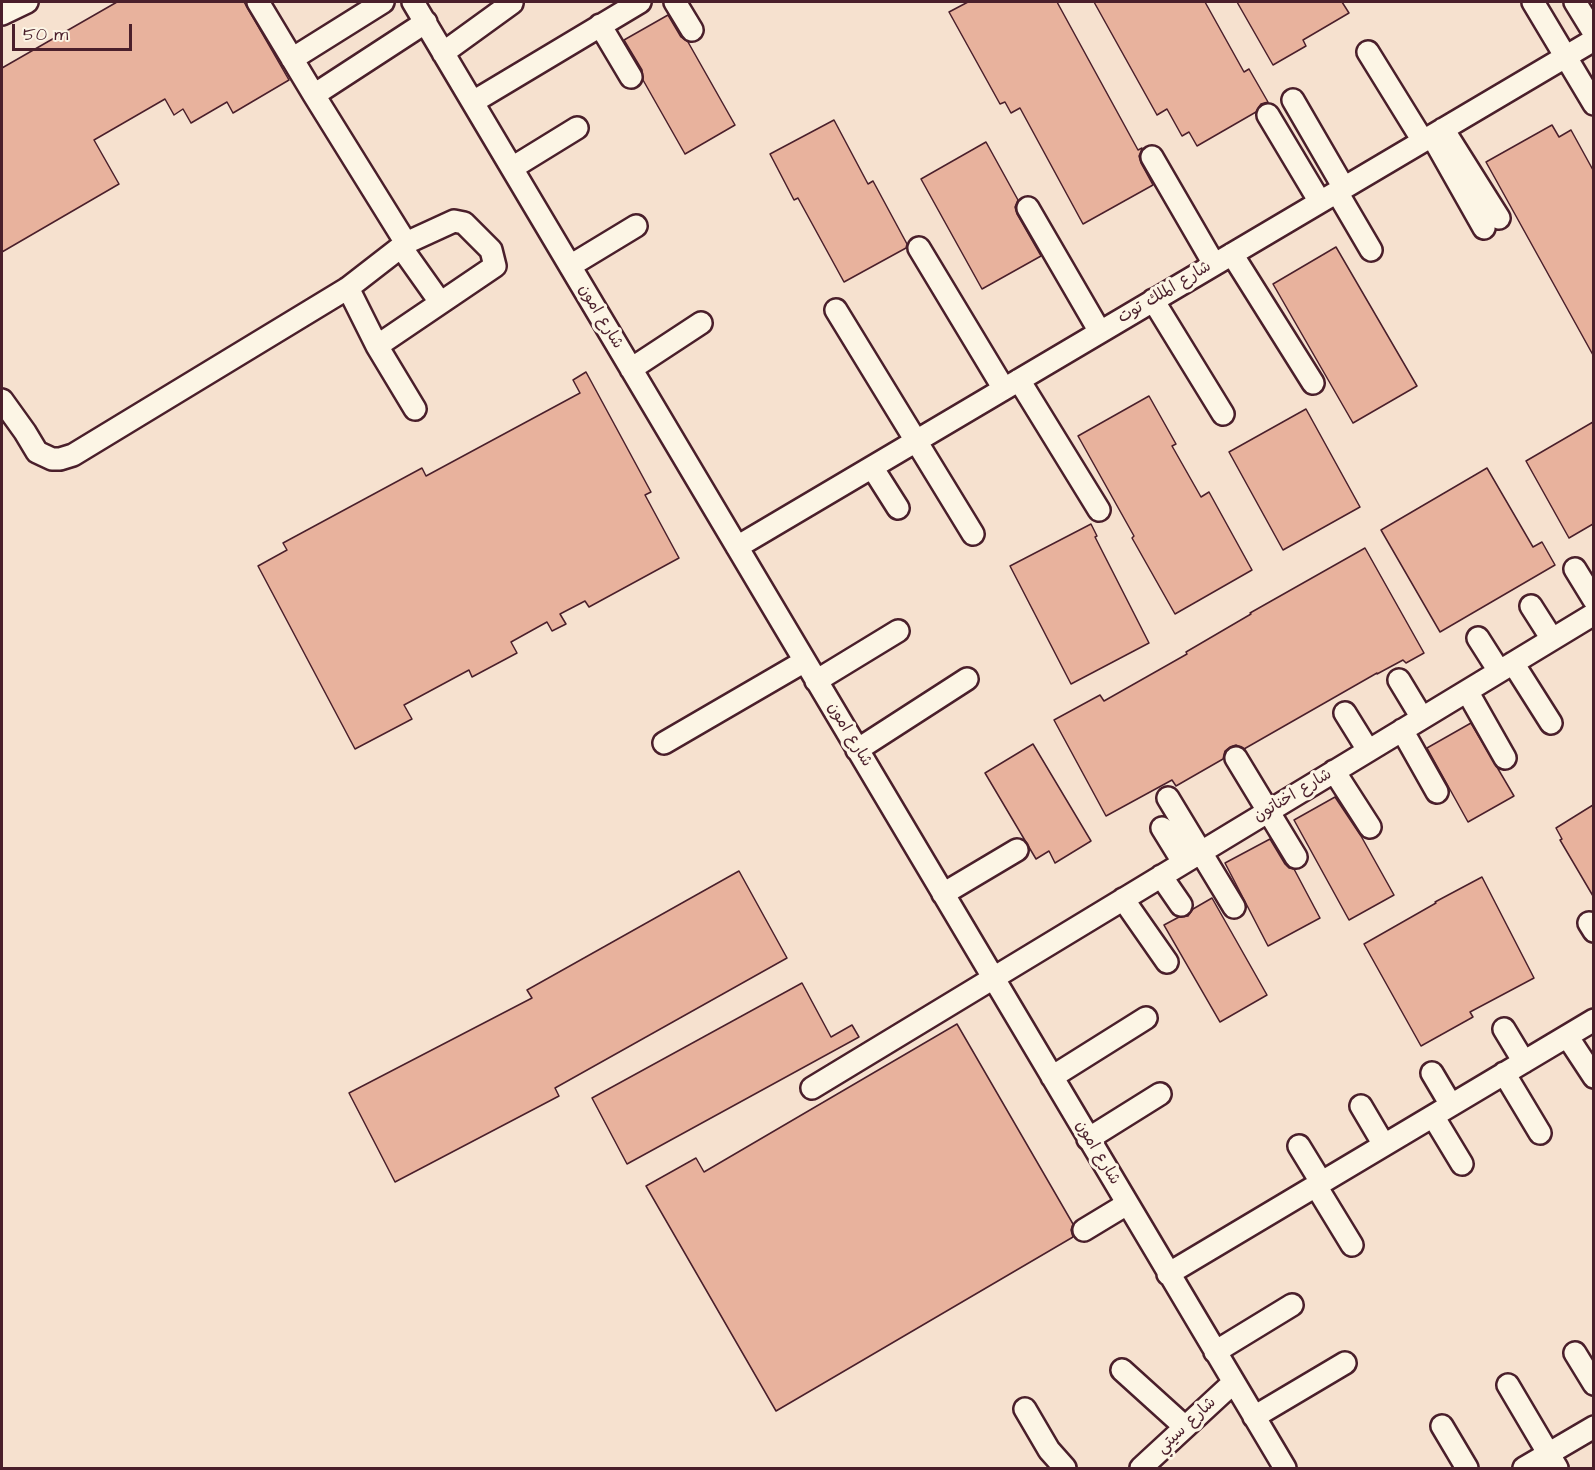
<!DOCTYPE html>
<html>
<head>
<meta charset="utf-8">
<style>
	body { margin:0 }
	#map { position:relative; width:1595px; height:1470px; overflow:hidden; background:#fcf5e5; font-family:"Architects Daughter",sans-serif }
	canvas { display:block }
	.frame { position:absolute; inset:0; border:3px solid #4a1f2b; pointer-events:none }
	.scale { position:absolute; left:12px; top:24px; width:120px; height:27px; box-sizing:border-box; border:3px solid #4a1f2b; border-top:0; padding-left:8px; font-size:18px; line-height:21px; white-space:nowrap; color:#4a1f2b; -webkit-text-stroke:4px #fcf5e5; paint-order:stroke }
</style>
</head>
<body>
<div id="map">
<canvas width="1595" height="1470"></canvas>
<div class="frame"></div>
<div class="scale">50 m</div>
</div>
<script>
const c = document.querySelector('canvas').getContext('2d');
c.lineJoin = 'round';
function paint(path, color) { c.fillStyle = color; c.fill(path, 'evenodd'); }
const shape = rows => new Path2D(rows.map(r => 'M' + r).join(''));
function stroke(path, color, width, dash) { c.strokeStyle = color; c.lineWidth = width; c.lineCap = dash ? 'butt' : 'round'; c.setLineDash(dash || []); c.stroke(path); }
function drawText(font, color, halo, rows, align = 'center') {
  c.font = font + ' "Architects Daughter","Playpen Sans Arabic",sans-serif'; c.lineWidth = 6; c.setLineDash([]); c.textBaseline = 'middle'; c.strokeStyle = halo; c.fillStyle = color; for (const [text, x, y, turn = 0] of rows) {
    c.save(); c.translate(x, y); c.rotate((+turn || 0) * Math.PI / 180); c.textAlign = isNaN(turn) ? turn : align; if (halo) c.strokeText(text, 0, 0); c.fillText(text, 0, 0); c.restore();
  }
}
const built = shape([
	[2,2,1561,2,1594,56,1593,1468,2,1468]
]);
const building = shape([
	[117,2,244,2,289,80,233,113,227,102,191,123,183,109,174,115,165,99,94,140,119,184,2,252,2,68,117,2],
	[968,2,1057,2,1138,150,1142,148,1142,149,1139,156,1141,163,1153,185,1083,224,1020,108,1011,113,1005,102,1000,104,949,12,968,2],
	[1094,2,1205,2,1244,72,1249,69,1268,102,1261,104,1256,112,1197,146,1189,132,1182,136,1167,109,1157,115,1094,2],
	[1237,2,1342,2,1349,13,1303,40,1306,46,1273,65,1237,2],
	[668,15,681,37,688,42,735,125,685,154,643,80,642,70,624,40,668,15],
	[834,120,868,184,873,181,907,244,906,248,844,282,798,198,794,200,770,154,834,120],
	[1552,125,1559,137,1571,130,1593,170,1593,355,1486,162,1552,125],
	[986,142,1018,200,1015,207,1017,214,1041,256,982,289,921,179,986,142],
	[1336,247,1417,386,1353,423,1273,284,1336,247],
	[586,372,651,492,645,495,679,558,589,607,585,601,560,614,566,624,552,631,547,622,511,642,517,653,472,677,469,670,404,705,412,719,355,749,258,566,287,550,283,543,422,468,426,476,580,393,573,380,586,372],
	[1149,396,1176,444,1172,446,1201,497,1209,492,1252,570,1175,614,1132,538,1134,536,1078,436,1149,396],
	[1306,409,1360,507,1283,550,1229,452,1306,409],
	[1593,422,1593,524,1569,538,1526,461,1593,422],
	[1487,468,1533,547,1542,542,1555,565,1440,632,1381,530,1487,468],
	[1091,524,1097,536,1095,537,1149,643,1071,684,1010,566,1091,524],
	[1365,548,1424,653,1406,663,1403,660,1377,674,1377,673,1244,749,1236,745,1230,747,1225,751,1223,759,1176,786,1172,780,1106,816,1054,720,1100,695,1104,701,1187,654,1186,652,1251,614,1250,613,1365,548],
	[1471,723,1514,796,1468,822,1427,748,1471,723],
	[1033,744,1091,841,1055,863,1049,851,1036,859,985,773,1033,744],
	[1335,797,1361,836,1394,895,1349,920,1294,820,1335,797],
	[1593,805,1593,896,1560,840,1562,839,1556,828,1593,805],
	[1270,839,1285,864,1289,868,1294,869,1320,918,1268,946,1225,863,1270,839],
	[739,871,787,958,555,1088,559,1096,395,1182,349,1093,532,998,527,990,739,871],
	[1482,877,1534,978,1470,1012,1473,1017,1421,1046,1364,944,1436,903,1435,902,1482,877],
	[1212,898,1267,995,1220,1022,1164,925,1179,917,1188,916,1193,909,1212,898],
	[802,983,831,1037,852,1025,859,1037,627,1164,592,1098,802,983],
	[957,1024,1073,1224,1071,1230,1073,1237,776,1411,646,1186,696,1158,704,1172,957,1024]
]);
const minor = shape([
	[413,2,1285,1468],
	[675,2,692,30],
	[1533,2,1594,104],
	[1575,2,1594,33],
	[2,14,27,2],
	[600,25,631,77],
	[1368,52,1423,141],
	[443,53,512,3],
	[292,59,383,2],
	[314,95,426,22],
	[1293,100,1344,188],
	[473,102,640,2],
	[1268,115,1320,202],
	[1443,129,1499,218],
	[1432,136,1484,228],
	[1152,157,1214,264],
	[512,168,577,128],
	[1337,192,1371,250],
	[1028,208,1100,332],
	[401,247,440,302],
	[919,248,1004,389],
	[1232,254,1313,383],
	[570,266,636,226],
	[348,288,377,346,415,409],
	[1153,300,1223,414],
	[836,310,973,534],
	[377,346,495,266,491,250,464,223,454,221,406,243],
	[631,369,701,323],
	[1019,380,1099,510],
	[2,400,25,432,37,452,52,459,60,459,73,455,348,288,406,243,314,95,258,2],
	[872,467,898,508],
	[737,547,1594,40],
	[1575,569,1594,600],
	[1531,606,1552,639],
	[1478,638,1499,671],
	[1513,663,1551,723],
	[1399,680,1422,718],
	[816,681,898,631],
	[1467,691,1505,758],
	[1345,713,1368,750],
	[1402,730,1437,792],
	[664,743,805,661],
	[857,750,967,679],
	[1236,758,1296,857],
	[1334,771,1370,827],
	[1168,798,1234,907],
	[1162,828,1183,862],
	[1161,876,1181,905],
	[943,894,1017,850],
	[1123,899,1167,962],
	[1589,923,1594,931],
	[1504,1029,1524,1062],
	[1567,1036,1594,1077],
	[1432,1073,1451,1105],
	[1504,1073,1540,1133],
	[1052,1077,1146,1018],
	[812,1088,1594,614],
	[1361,1106,1384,1145],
	[1433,1116,1462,1164],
	[1088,1139,1160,1094],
	[1299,1146,1321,1182],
	[1316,1186,1352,1245],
	[1084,1230,1127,1204],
	[1168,1274,1594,1020],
	[1215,1352,1292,1305],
	[1575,1353,1594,1384],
	[1122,1370,1185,1427],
	[1508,1385,1557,1468],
	[1025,1409,1049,1450,1065,1468],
	[1254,1417,1345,1363],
	[1442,1426,1467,1468],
	[1141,1468,1233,1383],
	[1524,1468,1594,1427]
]);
const streetNames = [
	["شارع الملك توت",1165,293,-31],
	["شارع امون",600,317,59],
	["شارع امون",849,735,59],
	["شارع اخناتون",1293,796,-31],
	["شارع امون",1097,1153,59],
	["شارع سيتي",1187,1426,-43]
];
paint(built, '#f6e1cf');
paint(building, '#e8b29d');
stroke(building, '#4a1f2b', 1.5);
stroke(minor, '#4a1f2b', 26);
stroke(minor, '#fcf5e5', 21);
drawText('16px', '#4a1f2b', '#fcf5e5', streetNames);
</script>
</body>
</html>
